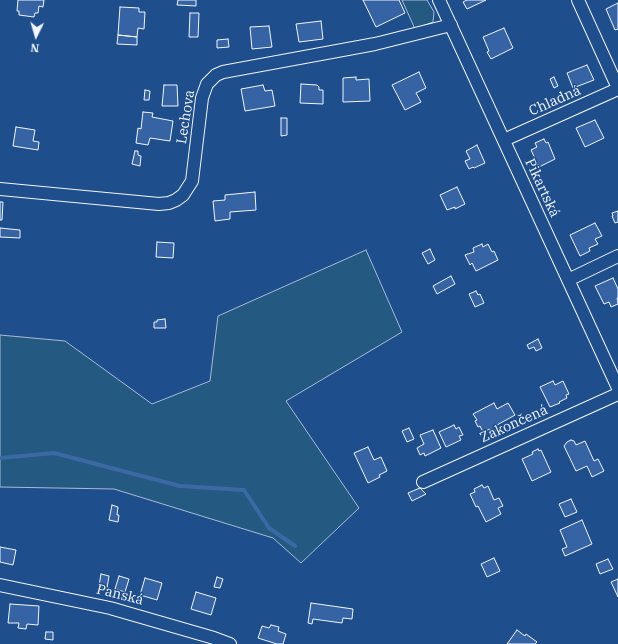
<!DOCTYPE html>
<html>
<head>
<meta charset="utf-8">
<style>
	body { margin:0 }
	#map { position:relative; width:618px; height:644px; overflow:hidden; background:#1f4e8c; font-family:"IBM Plex Serif",serif }
	canvas { display:block }
	.north { position:absolute; left:16px; top:16px; width:40px; height:40px; -webkit-text-stroke:3px #1f4e8c; paint-order:stroke; rotate:185deg; font-size:11px; font-weight:700; line-height:16px; text-align:center; color:#f2f6ff }
	.north::after { content:''; display:block; margin:auto; width:14px; height:18px; background:#f2f6ff; clip-path:polygon(50% 0,100% 100%,50% 72%,0 100%) }
</style>
</head>
<body>
<div id="map">
<canvas width="618" height="644"></canvas>
<div class="north">N</div>
</div>
<script>
const c = document.querySelector('canvas').getContext('2d');
c.lineJoin = 'round';
function paint(path, color) { c.fillStyle = color; c.fill(path, 'evenodd'); }
const shape = rows => new Path2D(rows.map(r => 'M' + r).join(''));
function stroke(path, color, width, dash) { c.strokeStyle = color; c.lineWidth = width; c.lineCap = dash ? 'butt' : 'round'; c.setLineDash(dash || []); c.stroke(path); }
function drawText(font, color, halo, rows, align = 'center') {
  c.font = font + ' "IBM Plex Serif",serif'; c.lineWidth = 3; c.setLineDash([]); c.textBaseline = 'middle'; c.strokeStyle = halo; c.fillStyle = color; for (const [text, x, y, turn = 0] of rows) {
    c.save(); c.translate(x, y); c.rotate((+turn || 0) * Math.PI / 180); c.textAlign = isNaN(turn) ? turn : align; if (halo) c.strokeText(text, 0, 0); c.fillText(text, 0, 0); c.restore();
  }
}
const green = shape([
	[402,0,427,0,434,12,433,22,415,29,402,0],
	[366,250,402,332,286,401,359,508,301,563,273,538,114,489,0,487,0,335,65,341,152,404,210,381,218,316,366,250]
]);
const stream = shape([
	[0,458,54,453,180,486,244,490,269,528,295,546]
]);
const building = shape([
	[18,0,44,0,43,7,39,6,38,13,35,13,34,17,19,15,19,11,17,11,18,0],
	[178,0,196,0,196,6,177,5,178,0],
	[363,0,399,0,405,13,376,27,363,0],
	[467,0,486,0,467,9,463,2,467,0],
	[618,3,618,29,615,30,606,9,618,3],
	[120,7,139,8,139,12,145,12,144,29,138,28,137,37,118,35,120,7],
	[190,13,199,13,198,37,189,37,190,13],
	[321,21,323,39,299,42,296,24,321,21],
	[269,26,272,47,252,49,250,27,269,26],
	[504,28,513,48,491,59,487,52,489,51,483,37,504,28],
	[118,35,137,37,137,45,117,44,118,35],
	[228,39,229,47,217,48,217,40,228,39],
	[587,65,594,80,573,88,567,73,587,65],
	[419,72,426,88,416,93,421,102,405,110,392,85,419,72],
	[356,77,356,80,369,79,370,101,343,102,343,78,356,77],
	[554,77,558,86,554,88,550,79,554,77],
	[301,84,317,85,319,87,319,90,323,90,323,104,300,103,301,84],
	[164,85,177,85,178,106,162,106,164,85],
	[263,85,265,91,272,90,275,106,245,111,241,89,263,85],
	[145,90,150,91,149,100,144,100,145,90],
	[143,112,153,113,152,117,173,121,170,141,150,138,148,145,136,143,138,128,141,129,143,112],
	[281,118,287,118,287,135,281,136,281,118],
	[595,120,604,138,585,147,576,128,595,120],
	[16,127,35,130,33,141,39,142,38,150,13,146,16,127],
	[544,139,546,143,548,142,555,159,539,167,531,150,537,147,535,143,544,139],
	[477,145,485,163,474,168,473,167,469,169,465,161,470,159,466,151,477,145],
	[135,151,138,151,138,155,141,156,140,166,132,164,135,151],
	[457,187,465,204,455,209,455,207,447,210,440,195,457,187],
	[255,192,256,210,230,212,230,219,215,221,213,201,225,200,225,195,255,192],
	[0,202,3,202,2,220,0,220,0,202],
	[618,211,618,222,615,223,612,216,613,216,612,213,618,211],
	[595,223,602,236,595,239,598,244,589,248,590,251,580,256,570,235,595,223],
	[0,228,20,230,20,238,0,237,0,228],
	[157,242,174,243,173,258,156,257,157,242],
	[482,244,483,247,488,244,492,252,494,251,498,260,476,271,472,263,470,265,465,255,474,252,473,248,482,244],
	[430,249,435,260,428,264,422,253,430,249],
	[451,276,455,284,437,294,433,286,451,276],
	[613,278,618,289,618,298,617,298,618,304,611,307,609,302,604,304,595,286,613,278],
	[476,291,478,295,480,294,484,303,475,307,469,294,476,291],
	[165,319,166,328,154,328,154,322,157,322,157,320,165,319],
	[538,339,542,348,536,351,534,347,529,349,527,345,538,339],
	[553,381,555,385,563,381,569,394,566,395,567,398,559,402,560,403,550,407,540,387,553,381],
	[494,403,497,409,508,403,515,415,497,425,498,429,492,432,490,429,483,432,480,426,478,427,475,421,477,420,473,414,494,403],
	[454,425,456,429,459,427,463,435,459,436,461,440,446,447,439,432,454,425],
	[409,428,414,439,407,442,402,431,409,428],
	[433,430,441,448,425,456,424,453,420,455,417,448,424,444,420,435,433,430],
	[571,440,574,441,576,445,585,441,594,461,598,459,604,471,592,477,587,466,576,471,564,446,567,442,571,440],
	[368,447,374,460,381,457,387,471,379,475,380,477,368,483,354,453,368,447],
	[538,449,539,451,541,450,551,472,532,481,522,459,533,454,532,452,538,449],
	[482,485,484,488,488,486,494,500,499,498,503,506,498,508,501,514,486,522,478,506,476,507,470,494,475,492,474,489,482,485],
	[420,488,426,494,412,501,408,493,420,488],
	[571,499,577,512,565,517,559,504,571,499],
	[112,505,118,507,117,515,119,515,118,522,109,520,112,505],
	[582,520,592,544,565,556,562,549,567,547,560,530,582,520],
	[0,547,16,550,13,565,0,562,0,547],
	[494,558,500,571,487,577,481,564,494,558],
	[608,559,613,569,600,574,596,564,608,559],
	[101,574,109,576,107,588,99,586,101,574],
	[119,576,129,579,125,592,115,589,119,576],
	[217,577,223,579,220,588,214,587,217,577],
	[145,578,162,583,157,600,140,595,145,578],
	[618,579,618,597,611,582,618,579],
	[196,592,216,598,211,615,191,609,196,592],
	[311,603,353,609,352,619,343,618,342,623,313,619,312,624,308,623,311,603],
	[10,604,39,606,38,625,27,624,26,629,18,628,19,623,8,623,10,604],
	[271,625,279,627,278,631,286,634,283,644,277,644,258,638,262,626,269,628,271,625],
	[517,630,525,636,526,634,537,642,535,644,507,644,517,630],
	[46,632,53,632,53,640,45,639,46,632]
]);
const street = shape([
	[439,0,618,388],
	[578,0,618,88],
	[504,140,618,89],
	[0,189,159,204,169,203,176,200,183,195,192,181,202,98,207,84,216,75,223,72,375,44,451,25],
	[568,280,618,256],
	[423,482,618,394],
	[0,585,110,608,214,638,230,644]
]);
const streetNames = [
	["Chladná",555,101,-24],
	["Lechova",186,117,-81],
	["Pikartská",542,188,65],
	["Zakončená",514,424,-24],
	["Panská",120,595,14]
];
paint(green, '#245a82');
stroke(green, '#a8bbd7', 1);
stroke(stream, '#3b69a3', 4);
paint(building, '#3563a3');
stroke(building, '#f2f6ff', 1);
stroke(street, '#f2f6ff', 14);
stroke(street, '#1f4e8c', 12);
drawText('14px', '#f2f6ff', '#1f4e8c', streetNames);
</script>
</body>
</html>
